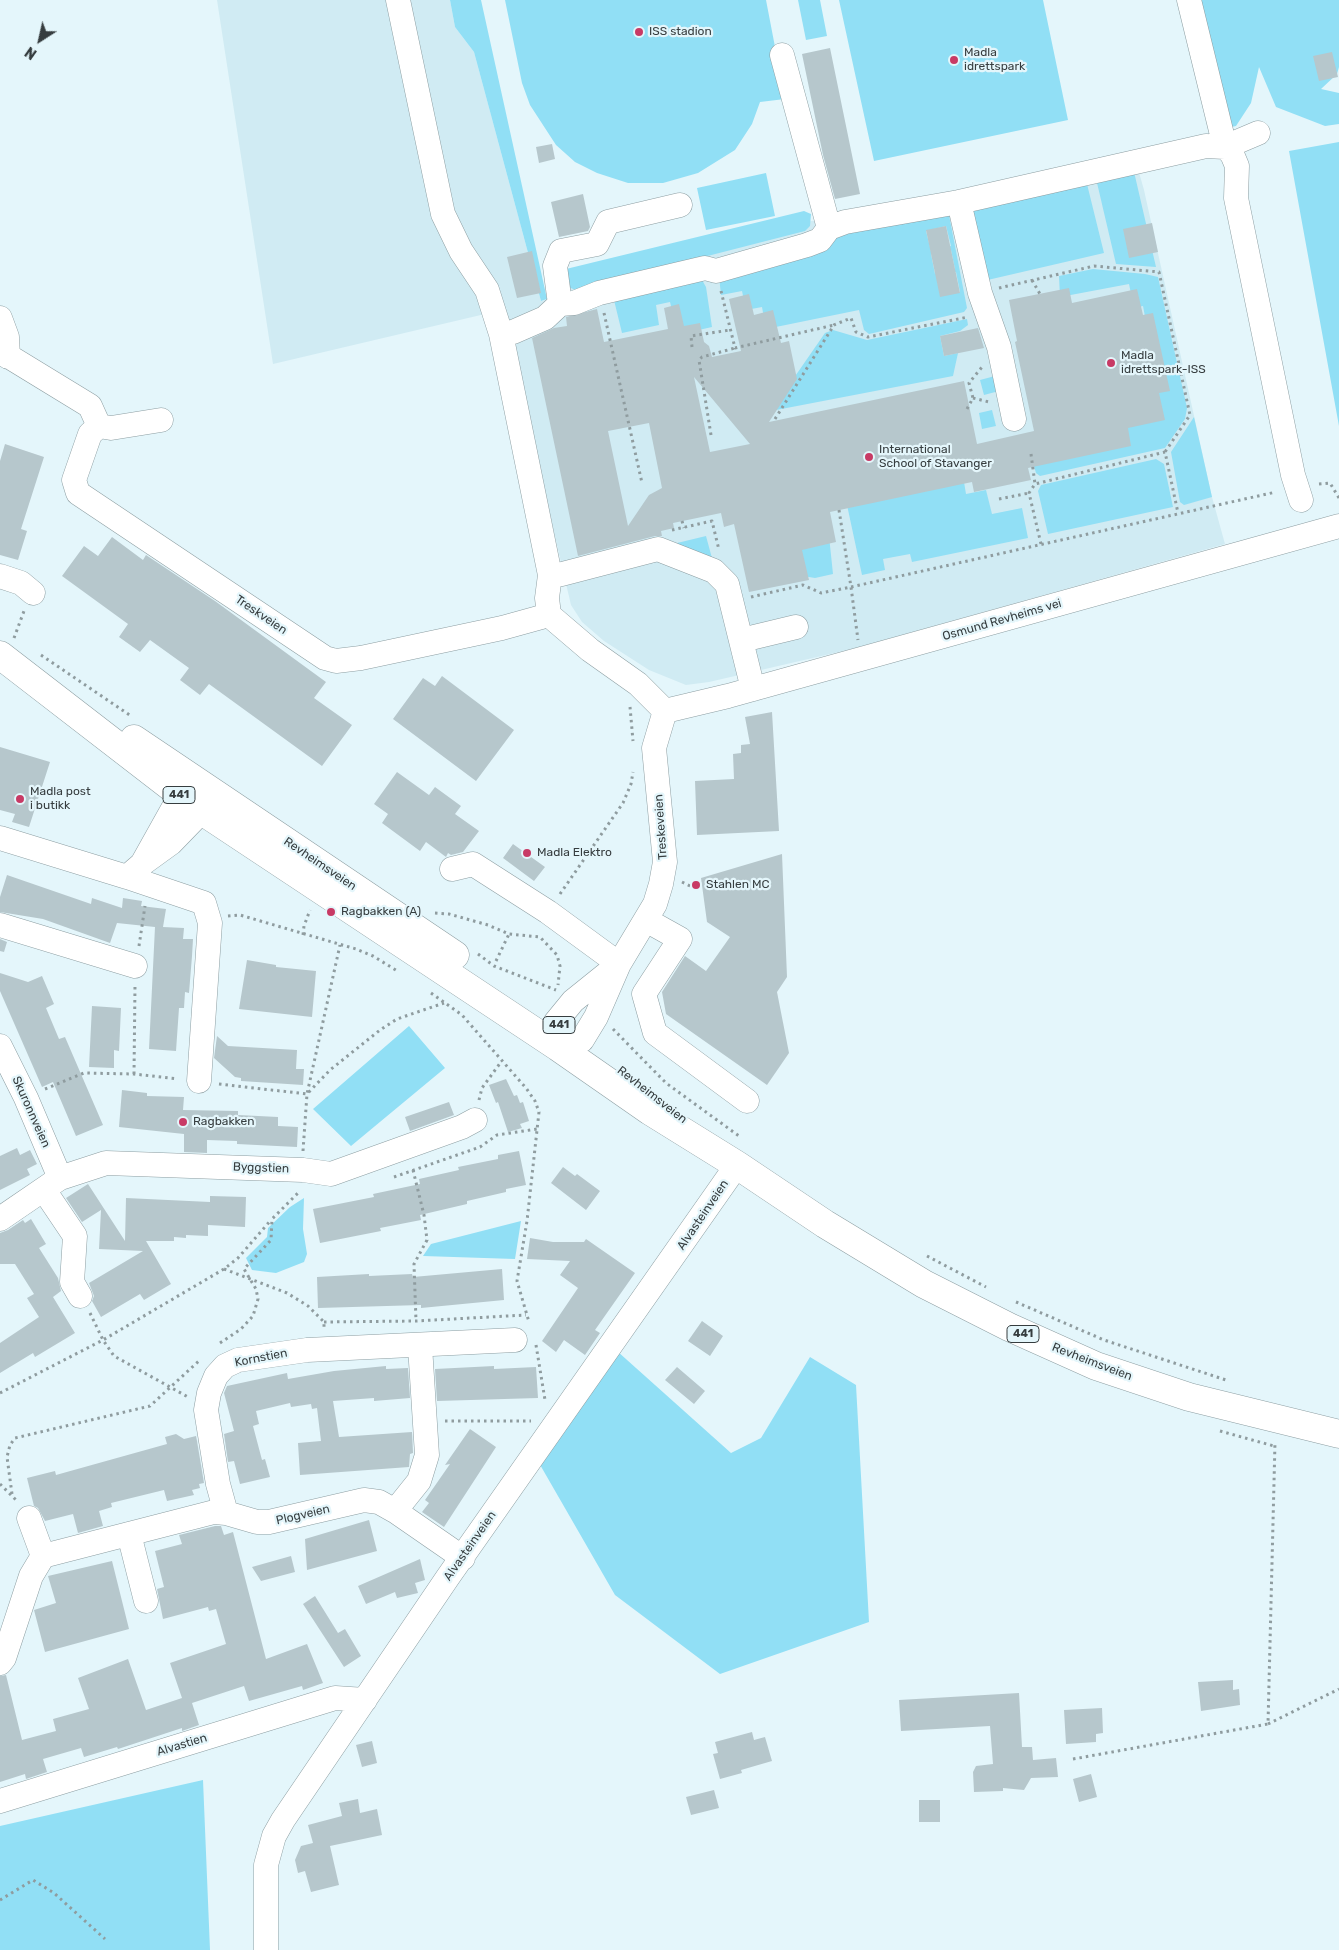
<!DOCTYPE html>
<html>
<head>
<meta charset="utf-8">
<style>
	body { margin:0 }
	#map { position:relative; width:1339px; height:1950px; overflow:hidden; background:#e4f6fb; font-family:Rubik,sans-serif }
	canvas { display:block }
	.north { position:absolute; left:15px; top:15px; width:50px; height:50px; -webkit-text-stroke:4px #e4f6fb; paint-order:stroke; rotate:215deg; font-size:14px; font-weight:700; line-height:20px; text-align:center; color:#363d3f }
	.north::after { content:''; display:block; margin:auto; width:18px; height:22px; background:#363d3f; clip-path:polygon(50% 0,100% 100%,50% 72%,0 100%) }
</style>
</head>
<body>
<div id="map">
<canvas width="1339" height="1950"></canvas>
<div class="north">N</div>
</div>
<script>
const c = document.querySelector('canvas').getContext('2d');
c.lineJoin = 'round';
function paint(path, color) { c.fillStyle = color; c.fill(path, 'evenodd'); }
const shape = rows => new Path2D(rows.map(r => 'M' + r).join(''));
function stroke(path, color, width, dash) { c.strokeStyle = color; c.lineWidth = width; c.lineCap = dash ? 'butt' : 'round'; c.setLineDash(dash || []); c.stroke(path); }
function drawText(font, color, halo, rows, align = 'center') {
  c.font = font + ' Rubik,sans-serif'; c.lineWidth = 4.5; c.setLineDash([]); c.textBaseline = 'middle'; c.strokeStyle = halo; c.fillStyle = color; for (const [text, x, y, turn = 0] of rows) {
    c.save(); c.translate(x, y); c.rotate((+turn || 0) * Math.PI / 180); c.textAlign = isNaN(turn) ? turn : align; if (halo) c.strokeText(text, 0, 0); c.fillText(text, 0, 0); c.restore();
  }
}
const built = shape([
	[217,0,450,0,455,27,474,52,541,301,567,294,564,280,807,222,1134,155,1144,190,1212,497,1225,544,856,648,709,682,686,685,649,670,604,641,582,622,571,605,502,310,273,364]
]);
const green = shape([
	[450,0,481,0,547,299,541,301,474,52,455,27],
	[505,0,766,0,785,99,760,102,752,124,735,150,698,173,663,183,628,183,597,173,575,162,556,145,530,105,522,83],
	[798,0,820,0,827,36,806,40],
	[839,0,1043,0,1068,120,874,161],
	[1194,0,1339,0,1339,67,1337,74,1321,89,1339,93,1339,124,1325,126,1276,107,1259,67,1251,103,1236,126,1223,129],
	[1339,142,1339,426,1289,151],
	[1132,163,1156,267,1116,264,1094,170],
	[766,173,775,216,706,230,697,188],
	[1086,180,1104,253,979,282,962,210],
	[804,211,811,214,810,226,805,231,575,290,569,287,566,269],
	[949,215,967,308,964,312,869,334,864,330,859,310,766,329,762,307,746,310,742,291,721,295,719,276,826,229],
	[946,226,951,246,931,251,926,231],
	[951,250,955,269,935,274,931,254],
	[956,272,960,292,960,293,936,276],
	[1093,269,1145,274,1158,277,1187,408,1185,419,1165,448,1040,476,1036,473,1033,463,1150,343,1143,306,1134,308,1129,284,1060,297,1059,276],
	[702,280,706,287,712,327,681,334,675,322,670,302,656,305,659,325,622,333,613,296],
	[967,319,968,325,960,331,940,336,944,356,958,353,953,376,771,411,825,333,833,330,867,340],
	[995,376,999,391,984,395,980,380],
	[992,410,996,426,982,429,979,413],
	[1194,417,1212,497,1184,505,1180,502,1171,452],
	[1156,459,1164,464,1173,507,1048,534,1038,491,1041,485],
	[964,482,966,494,986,490,992,514,1022,508,1028,538,912,562,910,554,883,559,885,570,862,575,847,505],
	[706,536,713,562,673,544],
	[829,536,833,574,815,578,803,576,798,545],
	[409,1026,445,1068,351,1146,313,1109],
	[304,1198,303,1229,307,1254,304,1262,276,1273,252,1270,246,1258,267,1237,268,1228,290,1207],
	[521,1221,515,1259,423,1256,431,1244],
	[617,1351,731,1453,761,1438,810,1357,856,1385,869,1622,720,1674,615,1595,539,1463],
	[203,1780,210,1950,0,1950,0,1826]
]);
const building = shape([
	[830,48,860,194,835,199,823,155,802,54],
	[1332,52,1338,77,1319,81,1313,56],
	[552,144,555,159,539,163,536,147],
	[583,194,590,227,588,231,559,237,551,202],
	[1152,223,1158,252,1129,258,1123,229],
	[946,226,960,293,940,297,926,230],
	[532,251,541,293,517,298,507,257],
	[1069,288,1072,303,1137,289,1143,315,1153,313,1170,391,1159,393,1165,420,1128,428,1131,446,1028,468,1031,480,974,492,972,482,830,512,836,542,802,550,809,580,749,592,734,524,724,527,721,513,673,523,674,528,661,531,662,536,655,536,578,556,532,338,554,328,567,326,566,317,597,309,604,342,668,329,664,308,679,304,684,326,700,323,704,342,709,346,712,357,741,351,729,299,749,294,754,315,773,310,781,343,789,341,797,379,769,422,964,381,977,444,1034,431,1015,342,1017,341,1009,300],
	[694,377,750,444,710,452],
	[649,423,662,488,649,495,628,526,608,431],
	[978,328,984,348,944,356,940,336],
	[5,444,44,457,21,529,27,531,18,560,0,555,0,461],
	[112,537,143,560,146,555,215,601,326,682,314,698,352,725,322,766,209,684,200,695,180,680,189,668,150,640,140,652,119,637,128,624,62,576,84,546,98,556],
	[442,676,514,730,476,781,393,719,423,678,435,686],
	[772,712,779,831,697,835,695,781,734,779,733,754,741,753,741,745,750,744,745,717],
	[0,747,50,762,29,827,12,822,15,814,0,810],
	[397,772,429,795,435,787,461,806,455,814,479,831,463,852,451,855,448,853,446,857,426,842,420,851,382,823,388,814,374,804],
	[513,844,545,867,534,881,503,858],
	[782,854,787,977,777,992,789,1053,767,1085,666,1014,662,992,685,956,706,971,730,937,707,922,701,878],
	[7,875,91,904,92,898,122,908,123,898,142,901,141,906,166,909,163,927,184,928,183,939,193,939,192,956,189,993,185,992,184,1008,179,1008,176,1051,149,1049,155,927,117,923,110,943,43,919,0,912,0,897],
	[0,939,7,942,4,952,0,951],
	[247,960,276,965,276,967,316,971,312,1017,239,1009],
	[0,973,28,982,42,976,54,1004,46,1008,59,1039,65,1037,103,1125,76,1136,53,1082,42,1087,0,991],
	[92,1006,121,1008,119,1051,114,1050,114,1068,89,1067],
	[217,1036,228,1046,297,1050,296,1069,304,1069,303,1085,241,1081,241,1078,235,1077,214,1058],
	[506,1079,514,1096,517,1095,520,1103,523,1102,529,1121,520,1124,522,1128,508,1132,498,1102,496,1103,489,1085],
	[122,1090,147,1093,147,1096,184,1097,183,1110,238,1111,238,1115,278,1117,278,1126,298,1127,297,1147,237,1144,237,1141,207,1140,207,1153,184,1152,184,1134,119,1127],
	[449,1102,454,1115,410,1131,405,1117],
	[17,1148,20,1155,30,1150,37,1164,27,1169,30,1175,0,1190,0,1156],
	[519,1151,526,1185,506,1189,506,1192,467,1201,467,1204,420,1215,421,1220,380,1228,381,1231,320,1243,313,1209,374,1197,373,1194,420,1184,419,1179,459,1170,458,1167,498,1159,498,1155],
	[563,1167,575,1176,577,1174,600,1191,586,1210,551,1183],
	[88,1184,125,1241,126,1198,210,1202,210,1196,246,1197,245,1227,208,1225,208,1236,186,1235,186,1238,174,1237,174,1241,146,1241,171,1284,144,1300,140,1294,101,1317,92,1301,94,1296,89,1283,143,1251,99,1249,101,1210,82,1222,66,1198],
	[31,1219,46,1244,39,1248,58,1278,61,1291,53,1297,75,1333,35,1357,33,1353,0,1373,0,1343,39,1317,27,1298,34,1294,15,1264,0,1264,0,1233,8,1230,23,1220,25,1223],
	[530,1238,553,1242,584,1242,586,1239,635,1273,595,1330,600,1333,585,1355,564,1340,556,1352,542,1341,578,1288,560,1275,570,1261,527,1259],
	[502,1269,504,1300,421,1308,421,1305,318,1308,317,1277,369,1274,369,1276,412,1274,413,1277],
	[702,1321,723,1336,710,1356,688,1341],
	[386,1366,386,1369,408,1368,410,1398,374,1401,374,1398,333,1401,339,1437,412,1432,413,1453,410,1454,409,1467,300,1475,298,1443,321,1441,317,1408,312,1409,311,1404,291,1407,290,1403,256,1411,259,1424,253,1426,262,1460,265,1459,270,1477,240,1484,234,1461,228,1462,224,1434,234,1431,224,1393,227,1386,287,1373,288,1379,334,1371],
	[494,1366,494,1369,536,1367,538,1398,437,1401,435,1369],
	[677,1367,705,1391,694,1404,665,1380],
	[470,1429,496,1447,444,1527,422,1512,429,1503,425,1500,450,1464,445,1465],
	[176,1434,184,1439,196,1436,197,1441,204,1483,199,1484,200,1488,192,1490,194,1495,167,1501,164,1490,111,1503,112,1507,99,1511,103,1526,78,1533,73,1514,45,1521,38,1508,34,1506,27,1478,55,1471,56,1475,167,1444,165,1437],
	[369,1520,377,1551,307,1570,305,1539],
	[215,1526,221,1526,224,1535,233,1532,266,1659,307,1644,323,1683,303,1690,302,1686,249,1701,244,1686,192,1703,199,1725,182,1731,182,1728,118,1749,117,1747,84,1757,81,1748,43,1759,47,1772,26,1779,25,1774,0,1782,0,1676,6,1675,22,1740,56,1731,53,1719,89,1709,78,1678,128,1659,146,1710,182,1698,170,1663,226,1644,216,1609,209,1611,208,1607,163,1619,157,1589,164,1587,155,1551,182,1544,179,1535],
	[291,1556,295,1572,261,1581,252,1567],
	[420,1559,425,1580,415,1583,418,1593,397,1598,395,1592,366,1604,358,1586],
	[112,1561,129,1629,45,1652,34,1610,56,1603,48,1576],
	[315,1596,338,1633,345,1629,361,1656,344,1667,303,1604],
	[1233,1680,1233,1690,1239,1689,1240,1705,1201,1711,1198,1682],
	[1019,1693,1022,1747,1032,1747,1033,1760,1056,1758,1058,1777,1031,1778,1024,1790,1003,1788,1003,1791,974,1792,973,1772,976,1766,993,1764,990,1726,901,1731,899,1700],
	[1102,1708,1103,1733,1096,1734,1096,1742,1066,1744,1064,1710],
	[752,1732,754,1740,765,1737,772,1761,741,1770,742,1773,720,1779,713,1754,718,1753,715,1742],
	[372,1741,377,1763,362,1767,356,1745],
	[1091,1774,1097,1797,1079,1802,1073,1779],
	[714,1790,719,1808,691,1815,686,1797],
	[358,1799,360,1813,377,1809,382,1835,330,1846,339,1885,311,1892,305,1871,298,1873,295,1860,301,1846,313,1843,308,1825,342,1816,339,1803],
	[919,1800,940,1800,940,1822,919,1822]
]);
const path = shape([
	[1032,280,1040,294],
	[999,288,1094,266,1159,272,1190,415,1165,452],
	[721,291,735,348,834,325],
	[604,313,642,483],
	[692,347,691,336,730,330],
	[973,398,989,402],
	[967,409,973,398,969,383,982,367],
	[775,419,834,325,851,318,856,332,868,337,968,317],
	[711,435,699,360,702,357,735,348],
	[1031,454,1035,484],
	[1319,484,1330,483,1339,498],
	[999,499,1029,493],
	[839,510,851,587,1276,492],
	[682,521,684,528],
	[672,530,712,521,719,550],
	[1041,544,1029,493,1035,484,1165,452,1178,513],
	[751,597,803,585,821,593,851,587,858,640],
	[14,638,24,611],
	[41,655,131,716],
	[630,707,633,741],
	[682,882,694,888],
	[560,894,623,803,631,784,633,772],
	[435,913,449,914,488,925,509,934,540,937,557,955,560,966,558,985],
	[228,916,240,915,356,949,373,956,399,972],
	[303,935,304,926,310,910],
	[139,946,145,906],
	[478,954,494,966,556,990],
	[496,961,509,934],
	[431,993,462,1015,526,1088,535,1101,539,1112,527,1221,517,1281,529,1322],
	[613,1029,666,1083,739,1136],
	[134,1074,135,985],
	[219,1084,307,1094,330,1070,380,1030,397,1019,444,1003],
	[45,1089,84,1073,134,1074,178,1079],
	[479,1100,482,1088,501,1062],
	[303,1151,307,1094,340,945],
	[413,1170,424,1215,427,1240,414,1264,416,1321],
	[394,1177,480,1147,497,1135,537,1129],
	[927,1256,986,1287],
	[224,1269,287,1293,308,1306,324,1322,324,1329],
	[1016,1302,1104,1340,1226,1380],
	[90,1313,103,1340,114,1356,188,1397],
	[324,1322,416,1321,526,1315],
	[220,1343,241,1329,253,1316,258,1299,256,1289,244,1269,271,1240,272,1219,300,1191],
	[536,1345,545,1400],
	[0,1393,103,1340,224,1269,238,1258,271,1220],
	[445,1421,531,1421],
	[1220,1431,1274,1446],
	[0,1484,17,1501],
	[12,1494,7,1457,10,1445,15,1438,150,1406,201,1359],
	[1268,1724,1339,1689],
	[1073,1759,1268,1724,1275,1442],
	[0,1900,33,1880,54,1893,105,1939]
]);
const minor = shape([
	[398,0,443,214,461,251,487,290,501,334,550,575,547,598,549,615],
	[1189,0,1225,147,1258,133],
	[782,55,829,228],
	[959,202,980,293,999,347,1014,419],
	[560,304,555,266,561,251,597,244,608,222,680,205],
	[0,318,7,337,8,357],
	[501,334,513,332,545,318,560,304,574,303,599,293,705,268,716,271,807,245,820,240,829,228,845,222,959,202,1206,146,1225,147,1232,154,1237,166,1236,198,1293,475,1301,500],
	[0,351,90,406,99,426],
	[161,420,111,428,99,426,90,434,74,480,78,493,325,658,336,661,361,658,502,628,549,615,590,650,638,684,665,711],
	[550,575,562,574,658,549,714,571,727,584,753,689],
	[0,576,21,583,33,593],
	[742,640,796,627],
	[665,711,728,696,1339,526],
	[0,838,127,877,142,864,171,843,202,811,203,786,180,796,142,864],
	[452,869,473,864,548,912,619,964],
	[127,877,204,903,210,923,199,1081],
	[646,920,680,939,644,994,655,1033,747,1101],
	[0,925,135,966],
	[619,964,573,1001,555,1023,558,1047,582,1040,596,1017,619,964,655,904,661,884,665,862,654,748,665,711],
	[0,1046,26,1098,60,1178],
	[44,1190,75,1236,72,1282,80,1296],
	[0,1219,60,1178,106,1163,303,1170,331,1174,462,1127,475,1120],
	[395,1511,419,1481,427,1455,420,1346],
	[226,1513,218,1484,206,1410,209,1393,216,1376,225,1366,238,1360,307,1350,515,1340],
	[29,1518,43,1556],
	[129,1534,146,1601],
	[0,1663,4,1658,31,1576,43,1556,214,1512,226,1513,257,1522,269,1522,364,1500,379,1502,395,1511,463,1558],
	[0,1801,335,1698,365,1700],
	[266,1950,266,1865,274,1836,283,1820,448,1577,737,1165]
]);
const major = shape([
	[0,655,202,811,558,1047,650,1111,737,1165,825,1224,924,1284,1009,1327,1096,1366,1189,1397,1339,1434],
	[134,739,455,955]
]);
const markers = [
	[639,32,5,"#c83a65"],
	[954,60,5,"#c83a65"],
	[1111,363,5,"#c83a65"],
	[869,457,5,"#c83a65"],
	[20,799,5,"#c83a65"],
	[527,853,5,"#c83a65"],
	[696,885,5,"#c83a65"],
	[331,912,5,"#c83a65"],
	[183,1122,5,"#c83a65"]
];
const shields = [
	[179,795,32],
	[559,1025,32],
	[1023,1334,32]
];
const shieldNames = [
	["441",179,795],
	["441",559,1025],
	["441",1023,1334]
];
const poiNames = [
	["ISS stadion",649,32],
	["Madla",964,53],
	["idrettspark",964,67],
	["Madla",1121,356],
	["idrettspark-ISS",1121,370],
	["International",879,450],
	["School of Stavanger",879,464],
	["Madla post",30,792],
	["i butikk",30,806],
	["Madla Elektro",537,853],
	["Stahlen MC",706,885],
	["Ragbakken (A)",341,912],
	["Ragbakken",193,1122]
];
const streetNames = [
	["Treskveien",261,615,34],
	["Osmund Revheims vei",1002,620,-16],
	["Treskeveien",661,827,-94],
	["Revheimsveien",320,864,34],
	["Revheimsveien",652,1095,38],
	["Skuronnveien",31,1112,66],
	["Byggstien",261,1168,2],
	["Alvasteinveien",703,1215,-56],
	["Kornstien",261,1358,-11],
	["Revheimsveien",1092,1362,21],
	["Plogveien",303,1515,-13],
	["Alvasteinveien",470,1546,-55],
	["Alvastien",182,1745,-17]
];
paint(built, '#d0ebf3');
paint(green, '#91dff5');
paint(building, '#b6c7cc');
stroke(minor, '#8d9ea2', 25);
stroke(major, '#8d9ea2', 29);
stroke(path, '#8f9c9f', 3, [2.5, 4]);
stroke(minor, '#fff', 24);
stroke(major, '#fff', 28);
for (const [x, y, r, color] of markers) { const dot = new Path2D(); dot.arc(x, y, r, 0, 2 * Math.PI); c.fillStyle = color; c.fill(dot); stroke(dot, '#e4f6fb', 2); }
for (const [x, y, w] of shields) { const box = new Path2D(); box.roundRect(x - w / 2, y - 8.5, w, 17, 4); c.fillStyle = '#e4f6fb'; c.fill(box); stroke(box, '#363d3f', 1); }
drawText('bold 11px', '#363d3f', null, shieldNames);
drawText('12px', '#363d3f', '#e4f6fb', poiNames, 'left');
drawText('12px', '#363d3f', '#e4f6fb', streetNames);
</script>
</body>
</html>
